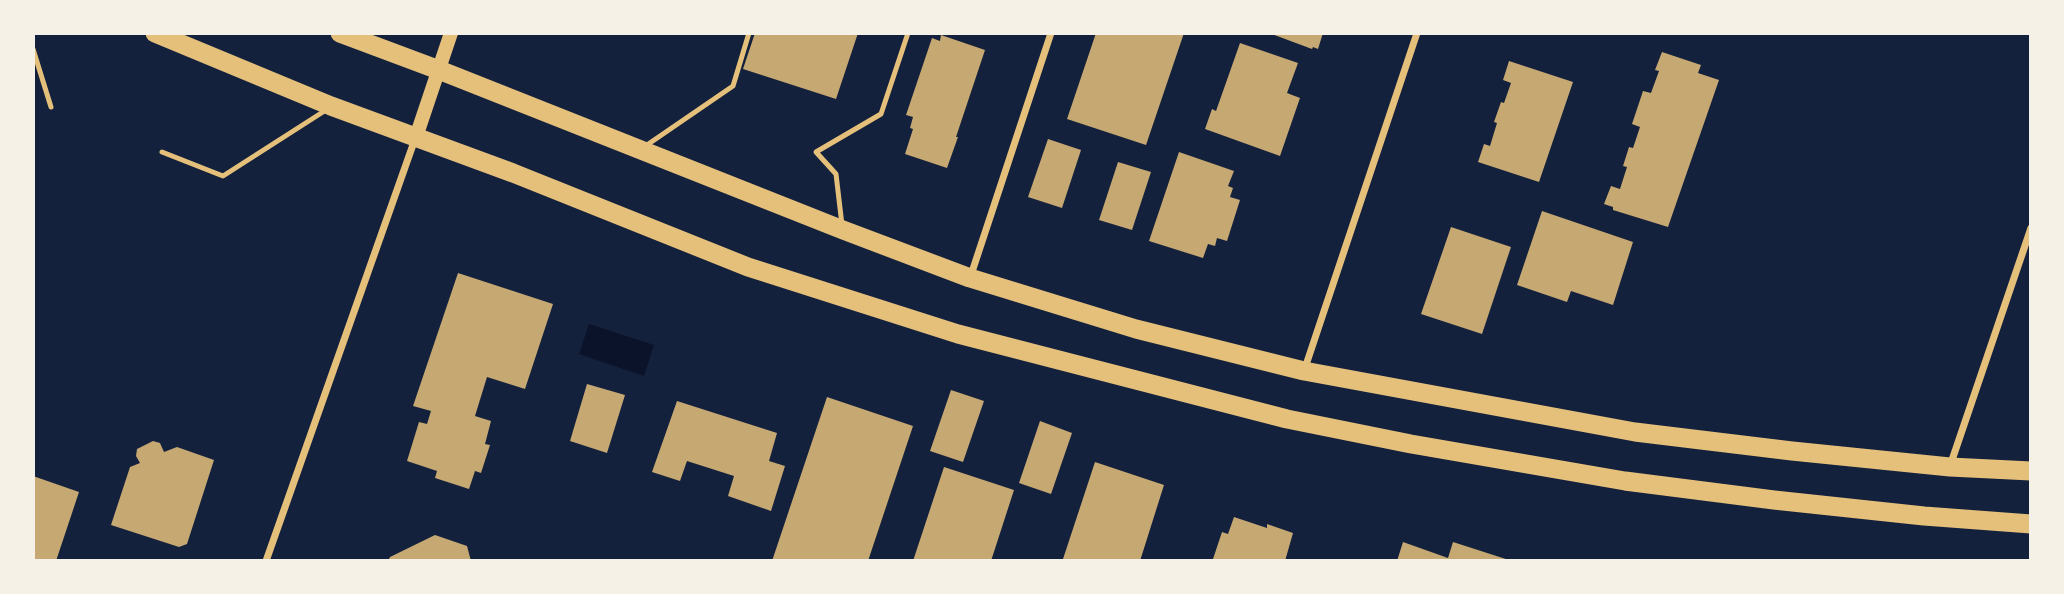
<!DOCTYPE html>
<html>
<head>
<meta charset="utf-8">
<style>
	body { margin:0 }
	#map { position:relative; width:2064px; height:594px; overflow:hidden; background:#14213d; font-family:Rubik,sans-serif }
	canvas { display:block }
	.frame { position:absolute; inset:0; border:35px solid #f6f1e7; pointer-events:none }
</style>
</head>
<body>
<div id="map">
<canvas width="2064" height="594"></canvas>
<div class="frame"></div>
</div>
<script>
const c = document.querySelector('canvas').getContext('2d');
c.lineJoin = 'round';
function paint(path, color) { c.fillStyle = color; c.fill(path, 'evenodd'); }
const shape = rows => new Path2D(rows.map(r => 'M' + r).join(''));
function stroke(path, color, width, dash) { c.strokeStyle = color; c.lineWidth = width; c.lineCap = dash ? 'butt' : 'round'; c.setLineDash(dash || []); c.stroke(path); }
const water = shape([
	[589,324,654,345,644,376,579,354]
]);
const building = shape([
	[755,33,858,33,836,99,743,69],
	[1096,33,1184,33,1146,145,1067,119],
	[1269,33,1323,33,1318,49,1313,47,1312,49],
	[941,35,985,50,956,137,958,137,947,168,905,154,913,129,910,128,913,117,906,115,932,38,940,41],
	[1240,43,1298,63,1287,93,1300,98,1280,156,1205,129,1212,109,1216,111],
	[1662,52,1701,65,1698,73,1719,80,1668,227,1613,210,1613,207,1604,204,1611,186,1620,189,1627,167,1623,166,1629,147,1633,148,1640,127,1632,124,1643,91,1651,93,1659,71,1655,70],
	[1509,61,1573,82,1539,182,1478,162,1484,144,1490,146,1497,123,1494,122,1501,102,1504,103,1511,83,1503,80],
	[1048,139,1081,150,1062,208,1028,197],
	[1179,152,1234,171,1228,186,1233,188,1230,197,1240,200,1227,241,1217,238,1215,246,1208,244,1203,258,1149,241],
	[1118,162,1151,172,1132,230,1099,220],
	[1542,211,1633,242,1613,305,1571,291,1567,302,1517,285],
	[1451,227,1511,247,1482,334,1421,314],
	[458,273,553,304,525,389,487,377,475,416,491,421,485,444,490,445,481,473,475,471,469,489,435,478,437,471,407,461,419,422,427,424,431,411,413,406],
	[587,384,625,395,607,453,570,441],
	[951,390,984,401,963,462,930,451],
	[827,397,913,426,868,561,772,561],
	[677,401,777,433,769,461,785,466,771,511,728,496,734,476,687,461,680,481,652,472],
	[1040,421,1072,433,1051,494,1019,483],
	[153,441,160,443,164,452,177,447,214,460,187,544,179,547,111,525,130,467,140,463,136,456,137,449],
	[1095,462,1164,485,1140,561,1069,561,1063,559],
	[944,467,1014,490,991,561,913,561],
	[33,476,79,492,56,561,33,561],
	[1234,517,1267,528,1267,524,1293,533,1285,561,1277,559,1276,561,1218,561,1213,559,1222,532,1228,534],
	[435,535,467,546,471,561,388,561,390,557],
	[1403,542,1448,558,1453,542,1512,561,1397,561]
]);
const service = shape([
	[33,49,51,107],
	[644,147,733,86,749,33],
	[162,152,223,176,326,110],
	[842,225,836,174,816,152,881,114,908,33]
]);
const minor = shape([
	[971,275,1051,33],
	[1305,368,1417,33],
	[1950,466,2031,228],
	[266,561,415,139]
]);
const secondary = shape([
	[416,137,451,33]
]);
const trunk = shape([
	[155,33,331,106,513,173,748,267,958,334,1287,419,1411,444,1625,481,1774,500,1924,516,2031,524],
	[340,33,439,70,843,230,970,278,1136,329,1304,371,1635,432,1792,451,1950,467,2031,471]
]);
paint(water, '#0b132b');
paint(building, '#c6a872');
stroke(service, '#e5c07b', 5);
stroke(minor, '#e5c07b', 7);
stroke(secondary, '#e5c07b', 14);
stroke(trunk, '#e5c07b', 19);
</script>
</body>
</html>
